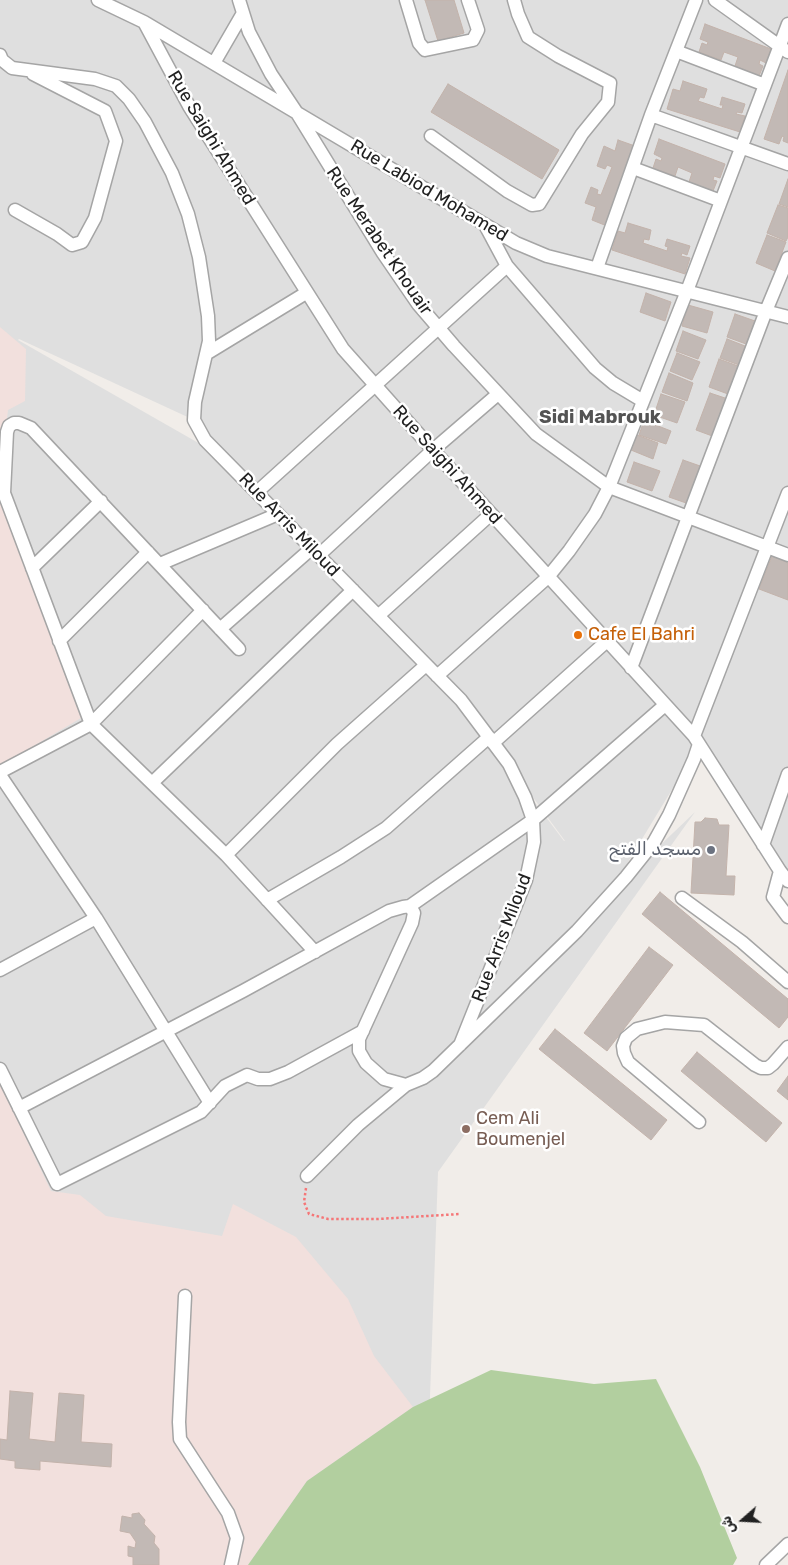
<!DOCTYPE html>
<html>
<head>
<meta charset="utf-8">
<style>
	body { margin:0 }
	#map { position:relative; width:788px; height:1565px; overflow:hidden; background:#f1ede9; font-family:Rubik,"Noto Naskh Arabic",sans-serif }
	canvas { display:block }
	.north { position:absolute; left:718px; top:1495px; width:50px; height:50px; -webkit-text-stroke:4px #fff; paint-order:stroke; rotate:251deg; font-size:14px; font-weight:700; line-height:20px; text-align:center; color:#212121 }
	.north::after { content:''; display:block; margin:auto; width:18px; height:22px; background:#212121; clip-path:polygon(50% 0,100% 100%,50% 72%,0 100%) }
</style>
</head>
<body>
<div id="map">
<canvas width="788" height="1565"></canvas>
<div class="north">ش</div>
</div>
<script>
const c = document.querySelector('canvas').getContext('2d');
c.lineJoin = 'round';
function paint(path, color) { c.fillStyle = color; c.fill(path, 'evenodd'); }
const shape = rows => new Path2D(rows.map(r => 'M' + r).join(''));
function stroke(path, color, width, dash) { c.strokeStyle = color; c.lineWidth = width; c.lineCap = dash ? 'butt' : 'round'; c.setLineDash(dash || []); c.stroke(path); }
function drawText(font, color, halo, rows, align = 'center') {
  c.font = font + ' Rubik,"Noto Naskh Arabic",sans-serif'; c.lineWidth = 5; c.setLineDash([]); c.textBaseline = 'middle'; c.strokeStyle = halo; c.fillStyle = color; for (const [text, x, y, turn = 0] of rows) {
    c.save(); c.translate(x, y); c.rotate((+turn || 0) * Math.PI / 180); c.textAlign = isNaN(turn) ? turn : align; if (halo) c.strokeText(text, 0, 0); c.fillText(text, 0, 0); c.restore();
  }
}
const residential = shape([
	[0,0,788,0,788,883,699,745,608,895,695,812,438,1172,424,1565,0,1565],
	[19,339,194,420,223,457,18,340],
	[464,708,474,717,565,841,564,841]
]);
const military = shape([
	[0,327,26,349,25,401,8,410,0,477],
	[0,501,81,718,0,766],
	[0,1084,51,1191,80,1195,106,1216,222,1236,233,1204,296,1237,348,1299,374,1356,413,1407,307,1481,248,1565,0,1565]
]);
const forest = shape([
	[491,1370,594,1384,656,1379,700,1467,737,1558,733,1565,248,1565,307,1481,413,1407]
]);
const building = shape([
	[425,0,454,0,464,33,438,41,425,0],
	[705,24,771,49,766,63,760,60,759,64,763,66,759,76,735,66,738,57,724,52,721,60,699,52,702,43,707,45,708,42,700,39,705,24],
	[788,70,788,143,783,141,784,137,782,136,779,144,764,139,788,70],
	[683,81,707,89,704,98,700,97,698,101,722,109,723,105,720,105,722,97,745,104,742,113,737,112,736,114,745,116,740,132,667,109,673,89,680,91,683,81],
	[448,84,559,150,542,179,431,112,448,84],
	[659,139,725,164,720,178,714,176,713,180,717,181,713,191,689,182,692,173,678,167,675,176,653,168,656,159,661,161,662,158,654,154,659,139],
	[618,140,635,146,607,226,592,220,596,207,585,203,591,187,598,190,597,194,601,195,612,167,607,165,605,169,597,166,604,146,615,151,618,140],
	[788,179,788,207,779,204,788,179],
	[778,205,788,208,788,237,786,241,767,233,778,205],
	[628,223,651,230,649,240,644,239,643,243,667,251,668,247,665,246,667,239,690,246,687,255,682,253,681,256,690,258,685,274,612,250,618,231,625,233,628,223],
	[767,235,786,242,775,271,756,263,767,235],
	[646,293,671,302,665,321,640,312,646,293],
	[688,305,713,312,707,333,682,326,688,305],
	[735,314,755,321,746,344,727,337,735,314],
	[683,331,706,340,698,359,676,351,683,331],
	[727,339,745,346,739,365,720,358,727,339],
	[677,353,700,362,692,380,670,371,677,353],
	[719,359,738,366,728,394,709,387,719,359],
	[669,373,693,383,687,401,662,392,669,373],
	[710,393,728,399,715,437,696,430,710,393],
	[661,394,685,402,677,423,654,415,661,394],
	[646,415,657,419,653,424,671,431,666,444,639,435,646,415],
	[637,435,658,443,653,459,631,450,637,435],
	[683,460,703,467,689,504,669,497,683,460],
	[634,462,660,471,652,491,627,482,634,462],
	[772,556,788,563,788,600,759,589,772,556],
	[705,818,717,819,719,825,729,825,726,876,735,876,734,895,691,893,695,822,701,822,705,818],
	[660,892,788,999,788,1017,779,1028,642,914,660,892],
	[649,947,673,965,607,1051,584,1033,649,947],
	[555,1029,667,1120,651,1140,539,1049,555,1029],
	[697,1052,782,1123,766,1142,681,1071,697,1052],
	[788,1076,788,1100,777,1091,788,1076],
	[10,1391,33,1393,29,1439,55,1442,59,1393,84,1395,81,1442,112,1444,111,1467,40,1461,40,1470,15,1468,15,1461,0,1459,0,1439,7,1440,10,1391],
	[139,1513,145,1520,144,1524,155,1536,154,1543,159,1549,159,1565,133,1565,133,1557,128,1556,128,1546,135,1548,136,1542,130,1533,120,1531,122,1516,132,1518,132,1514,139,1513]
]);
const path = shape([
	[306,1188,304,1202,309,1214,328,1219,378,1219,460,1214]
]);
const minor = shape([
	[98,0,144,22,516,243,547,256,788,317],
	[239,0,249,32,271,74,297,113,383,253,418,304,454,346,536,434,609,487,788,555],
	[406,0,419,43,425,50,473,40,478,30,468,0],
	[715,0,788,52],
	[144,22,189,106,343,349,433,450,694,736,780,871,788,881],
	[676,51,765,85],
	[0,55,2,60,12,68,95,79,116,86,129,99,145,122,172,173,188,214,199,257,208,316,209,341,195,402,194,420,205,440,461,700,509,764,525,797,533,820,534,842,526,880,460,1045],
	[214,63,243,13],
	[651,115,788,164],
	[431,136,507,191,532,205,539,204,582,134,608,102,610,83,558,56,528,37,518,14,514,0],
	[633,168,721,201],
	[15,210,57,234,72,245,82,242,95,218,116,141,105,111,33,74],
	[485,225,507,266,595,368,613,383,643,401],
	[597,268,651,115,696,0],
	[206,354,306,293],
	[257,492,507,266],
	[319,555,433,450,498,394],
	[160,564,278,514],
	[32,568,101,501],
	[378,616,491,514],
	[220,629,312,548],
	[59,641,148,552],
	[239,649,31,428,19,423,14,423,9,426,7,432,4,493,91,724,226,855,315,952],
	[631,668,766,311,788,258],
	[437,676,548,577,569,551,595,514,609,487,687,291,788,24],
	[694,736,788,493],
	[493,743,607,641],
	[0,772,91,724,203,610],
	[0,775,96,918,210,1103],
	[152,783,353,590],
	[763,845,788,774],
	[226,855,337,744,426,665],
	[780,871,773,897,788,917],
	[682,898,742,942,788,982],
	[267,900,341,857,386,828,489,737],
	[410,906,533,820,665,705],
	[0,970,96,918],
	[0,1069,57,1184,201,1112,225,1086,247,1075,258,1079,270,1079,288,1072,363,1031],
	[19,1108,243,991,389,911,403,907,410,906,414,913,412,923,359,1039,359,1051,366,1063,384,1079,406,1085,423,1078,433,1071,577,931,626,877,654,842,669,815,694,759,699,744],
	[699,1122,628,1062,624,1053,623,1046,626,1038,637,1029,665,1022,704,1025,755,1065,761,1068,768,1068,773,1064,788,1047],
	[307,1176,358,1125,406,1085],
	[185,1296,179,1422,180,1439,228,1513,237,1538,231,1565],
	[766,1565,788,1544]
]);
const markers = [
	[578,635,5,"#e8710a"],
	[711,850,5,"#6b7280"],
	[466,1129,5,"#8d6e63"]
];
const streetNames = [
	["Rue Saighi Ahmed",211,138,59],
	["Rue Labiod Mohamed",429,191,31],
	["Rue Merabet Khouair",379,241,56],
	["Rue Saighi Ahmed",447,465,48],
	["Rue Arris Miloud",289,525,46],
	["Rue Arris Miloud",502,938,-69]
];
const foodNames = [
	["Cafe El Bahri",588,635]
];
const worshipNames = [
	["مسجد الفتح",701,850]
];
const educationNames = [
	["Cem Ali",476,1119],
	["Boumenjel",476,1140]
];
const neighbourhoodNames = [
	["Sidi Mabrouk",600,418]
];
paint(residential, '#dfdfdf');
paint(military, '#f2e0dd');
paint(forest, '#b2cf9f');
paint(building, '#c2b9b5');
stroke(building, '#c3b3ab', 1);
stroke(minor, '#a5a5a5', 15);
stroke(path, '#f57677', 2.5, [2.5, 2.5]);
stroke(minor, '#fff', 12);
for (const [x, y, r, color] of markers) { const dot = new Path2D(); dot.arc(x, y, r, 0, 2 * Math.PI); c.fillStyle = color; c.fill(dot); stroke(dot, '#fff', 2); }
drawText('18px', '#212121', '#fff', streetNames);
drawText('18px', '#c56008', '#fff', foodNames, 'left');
drawText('18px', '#5b616d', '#fff', worshipNames, 'right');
drawText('18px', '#785e54', '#fff', educationNames, 'left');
drawText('bold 19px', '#545454', '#fff', neighbourhoodNames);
</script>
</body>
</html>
